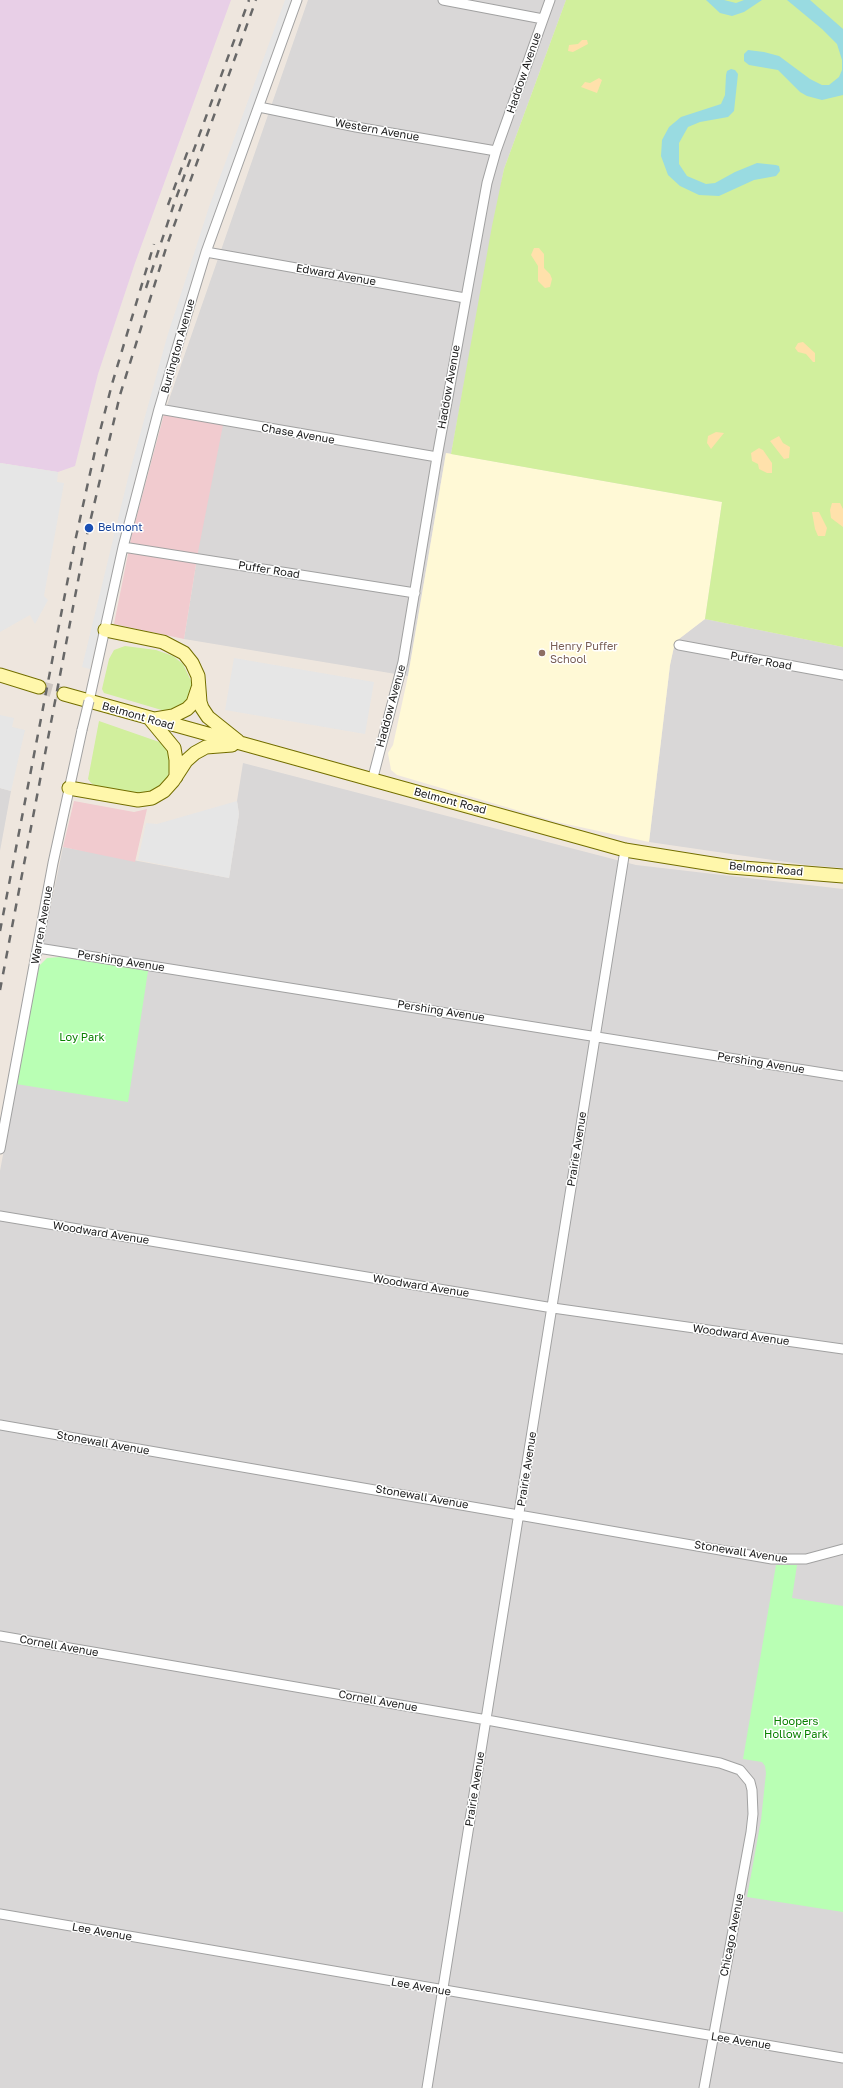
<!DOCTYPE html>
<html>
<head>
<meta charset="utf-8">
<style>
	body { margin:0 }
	canvas { display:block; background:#eee6de }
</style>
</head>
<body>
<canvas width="843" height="2088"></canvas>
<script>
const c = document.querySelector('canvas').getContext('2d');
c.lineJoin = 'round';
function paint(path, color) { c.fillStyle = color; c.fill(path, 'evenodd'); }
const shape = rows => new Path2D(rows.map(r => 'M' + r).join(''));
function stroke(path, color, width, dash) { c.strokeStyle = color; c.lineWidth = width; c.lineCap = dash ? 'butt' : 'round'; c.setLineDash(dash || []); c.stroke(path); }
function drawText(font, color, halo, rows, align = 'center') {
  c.font = font + ' "Golos Text",sans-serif'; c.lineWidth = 3; c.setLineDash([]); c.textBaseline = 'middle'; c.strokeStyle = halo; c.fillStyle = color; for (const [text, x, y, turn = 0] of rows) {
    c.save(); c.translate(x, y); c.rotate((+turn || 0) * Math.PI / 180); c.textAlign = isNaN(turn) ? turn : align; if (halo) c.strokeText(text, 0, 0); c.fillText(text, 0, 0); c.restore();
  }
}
const residential = shape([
	[308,0,566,0,504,169,451,454,446,453,408,676,184,639,198,552,164,414],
	[705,619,843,647,843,868,807,865,649,842,670,665,675,642],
	[243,763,636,865,843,889,843,2088,0,2088,0,1171,16,1084,148,971,111,965,113,955,43,944,63,847,229,878,239,814,237,801],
	[0,788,11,791,0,851]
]);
const commercial = shape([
	[164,414,223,425,198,552,184,639,114,624,132,534],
	[74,801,134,812,147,809,135,862,63,847]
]);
const industrial = shape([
	[0,0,231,0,135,263,98,374,75,466,58,472,0,463]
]);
const education = shape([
	[446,453,722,502,705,619,675,642,670,665,649,842,557,822,397,775,391,770,388,753,393,745,408,676]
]);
const grass = shape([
	[566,0,843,0,843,647,705,619,722,502,451,454,492,226,504,169],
	[125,646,156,650,173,656,183,664,192,683,192,694,182,710,165,711,104,693,102,689,109,659,114,650],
	[99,721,165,744,169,750,170,769,167,779,161,786,153,791,135,795,96,786,91,783,88,779]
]);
const sand = shape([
	[582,40,587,40,588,44,573,52,568,51,569,45,578,44],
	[599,78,602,80,597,93,581,87,585,82,590,83],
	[534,248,539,248,544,254,544,268,550,274,552,279,550,287,545,288,538,281,538,266,531,255],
	[803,342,815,353,815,362,813,362,806,354,798,352,795,348,798,343],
	[716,432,724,433,711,449,707,443,708,436],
	[779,436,783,443,790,447,789,458,784,459,770,441],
	[759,448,763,450,772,463,772,473,767,473,759,469,758,464,752,461,751,453],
	[832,503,840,503,843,509,843,527,831,518,830,510],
	[812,512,819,512,827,528,825,536,818,536,815,529]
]);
const park = shape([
	[61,957,148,971,128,1102,16,1084,39,966,47,958],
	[776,1565,797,1565,792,1598,843,1606,843,1912,747,1897,761,1820,766,1773,765,1766,762,1762,743,1759]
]);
const parking = shape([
	[285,0,294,0,190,290,136,475,90,669,82,667,128,478,167,337,209,207],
	[0,463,58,472,57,482,64,483,44,596,48,600,35,624,30,615,0,632],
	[234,658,374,682,365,734,225,710],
	[0,715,14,718,12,727,25,730,11,791,0,788],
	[237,801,239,814,229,878,138,860,146,823,157,824]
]);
const water = shape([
	[706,0,724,0,736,3,744,0,762,0,744,12,732,16,720,13],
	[787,0,810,0,843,29,843,95,822,100,807,96,800,92,778,70,749,65,744,61,744,54,748,50,764,52,779,56,810,79,822,85,829,85,839,77,842,70,842,60,837,44,822,29],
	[731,69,735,70,738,74,734,111,728,117,700,122,688,127,679,143,679,164,687,176,706,184,715,183,735,172,757,163,776,165,779,166,780,171,776,176,754,180,719,196,699,195,680,186,668,175,661,156,662,140,669,127,681,117,721,104,725,95,726,75,727,71]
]);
const secondaryTunnel = shape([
	[39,687,64,694]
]);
const street = shape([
	[443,0,543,19],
	[259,107,356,127,496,151],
	[206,252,465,298],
	[159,409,437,457],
	[123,547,415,593],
	[679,645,843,675],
	[89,701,123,547,159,409,185,321,206,252,297,0],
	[372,781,403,662,437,457,487,183,496,151,550,0],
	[38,948,843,1076],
	[0,1149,53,863,82,730],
	[0,1216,553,1308,843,1349],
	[0,1425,772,1559,806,1559,843,1549],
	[0,1636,487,1720,720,1763,740,1770,750,1782,752,1790,753,1814,751,1832,704,2088],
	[0,1914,843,2058],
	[427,2088,625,850]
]);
const secondary = shape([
	[105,630,163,642,184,653,192,663,198,676,200,702,202,708,208,717,238,741],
	[0,675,39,687],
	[64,694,625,850,731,867,843,876],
	[150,719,174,748,176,760,176,777],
	[155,719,173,716,187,709,193,703,198,688],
	[69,788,138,800,152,798,164,791,173,781,186,761,195,753,206,747,232,745]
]);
const rail = shape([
	[168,205,190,145],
	[146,288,175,201,249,0],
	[0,931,76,537,95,451,112,384,154,244],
	[0,990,86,539,120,395,167,245,256,0]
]);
const streetBridge = shape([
	[82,730,89,701]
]);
const markers = [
	[89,528,5,"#1a4fb4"],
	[542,653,4,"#8d6e63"]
];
const streetNames = [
	["Haddow Avenue",524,73,-71],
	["Western Avenue",377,130,10],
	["Edward Avenue",336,275,10],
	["Burlington Avenue",178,346,-74],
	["Haddow Avenue",449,387,-80],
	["Chase Avenue",298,434,10],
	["Puffer Road",269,570,9],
	["Puffer Road",761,661,10],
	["Haddow Avenue",391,706,-75],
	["Belmont Road",138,716,16],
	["Belmont Road",450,801,15],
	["Belmont Road",766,869,5],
	["Warren Avenue",42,925,-80],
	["Pershing Avenue",121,961,9],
	["Pershing Avenue",441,1011,9],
	["Pershing Avenue",761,1063,9],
	["Prairie Avenue",577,1149,-81],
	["Woodward Avenue",101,1233,9],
	["Woodward Avenue",421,1286,9],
	["Woodward Avenue",741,1335,8],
	["Stonewall Avenue",103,1443,10],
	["Prairie Avenue",527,1469,-81],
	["Stonewall Avenue",422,1497,10],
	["Stonewall Avenue",741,1552,9],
	["Cornell Avenue",59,1646,10],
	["Cornell Avenue",378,1701,10],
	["Prairie Avenue",475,1789,-81],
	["Lee Avenue",102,1932,10],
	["Chicago Avenue",732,1935,-79],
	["Lee Avenue",421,1987,10],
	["Lee Avenue",741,2041,9]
];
const transitNames = [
	["Belmont",98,528]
];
const educationNames = [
	["Henry Puffer",550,647],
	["School",550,660]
];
const parkNames = [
	["Loy Park",82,1038],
	["Hoopers",796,1722],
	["Hollow Park",796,1735]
];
paint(residential, '#d9d7d7');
paint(commercial, '#f1cbcf');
paint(industrial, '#e8cfe7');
paint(education, '#fff9d6');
paint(grass, '#d1ef9d');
paint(sand, '#ffe1ab');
paint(park, '#b9ffb4');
paint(parking, '#e6e6e6');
paint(water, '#99dbe1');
stroke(secondaryTunnel, '#cec7c1', 13, [13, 6]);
stroke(street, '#a1a1a1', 11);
stroke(secondary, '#736e00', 15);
stroke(street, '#fff', 9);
stroke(secondary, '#fff7ab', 13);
stroke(rail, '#686868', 2.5, [8, 8]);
stroke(streetBridge, '#a1a1a1', 11, []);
stroke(streetBridge, '#fff', 9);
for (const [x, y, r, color] of markers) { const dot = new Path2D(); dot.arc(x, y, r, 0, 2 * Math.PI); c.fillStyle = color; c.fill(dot); stroke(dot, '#fff', 1.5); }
drawText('11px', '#1a1a1a', '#fff', streetNames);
drawText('11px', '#164399', '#fff', transitNames, 'left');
drawText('11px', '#785e54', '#fff', educationNames, 'left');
drawText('11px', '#098100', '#fff', parkNames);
</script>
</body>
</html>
